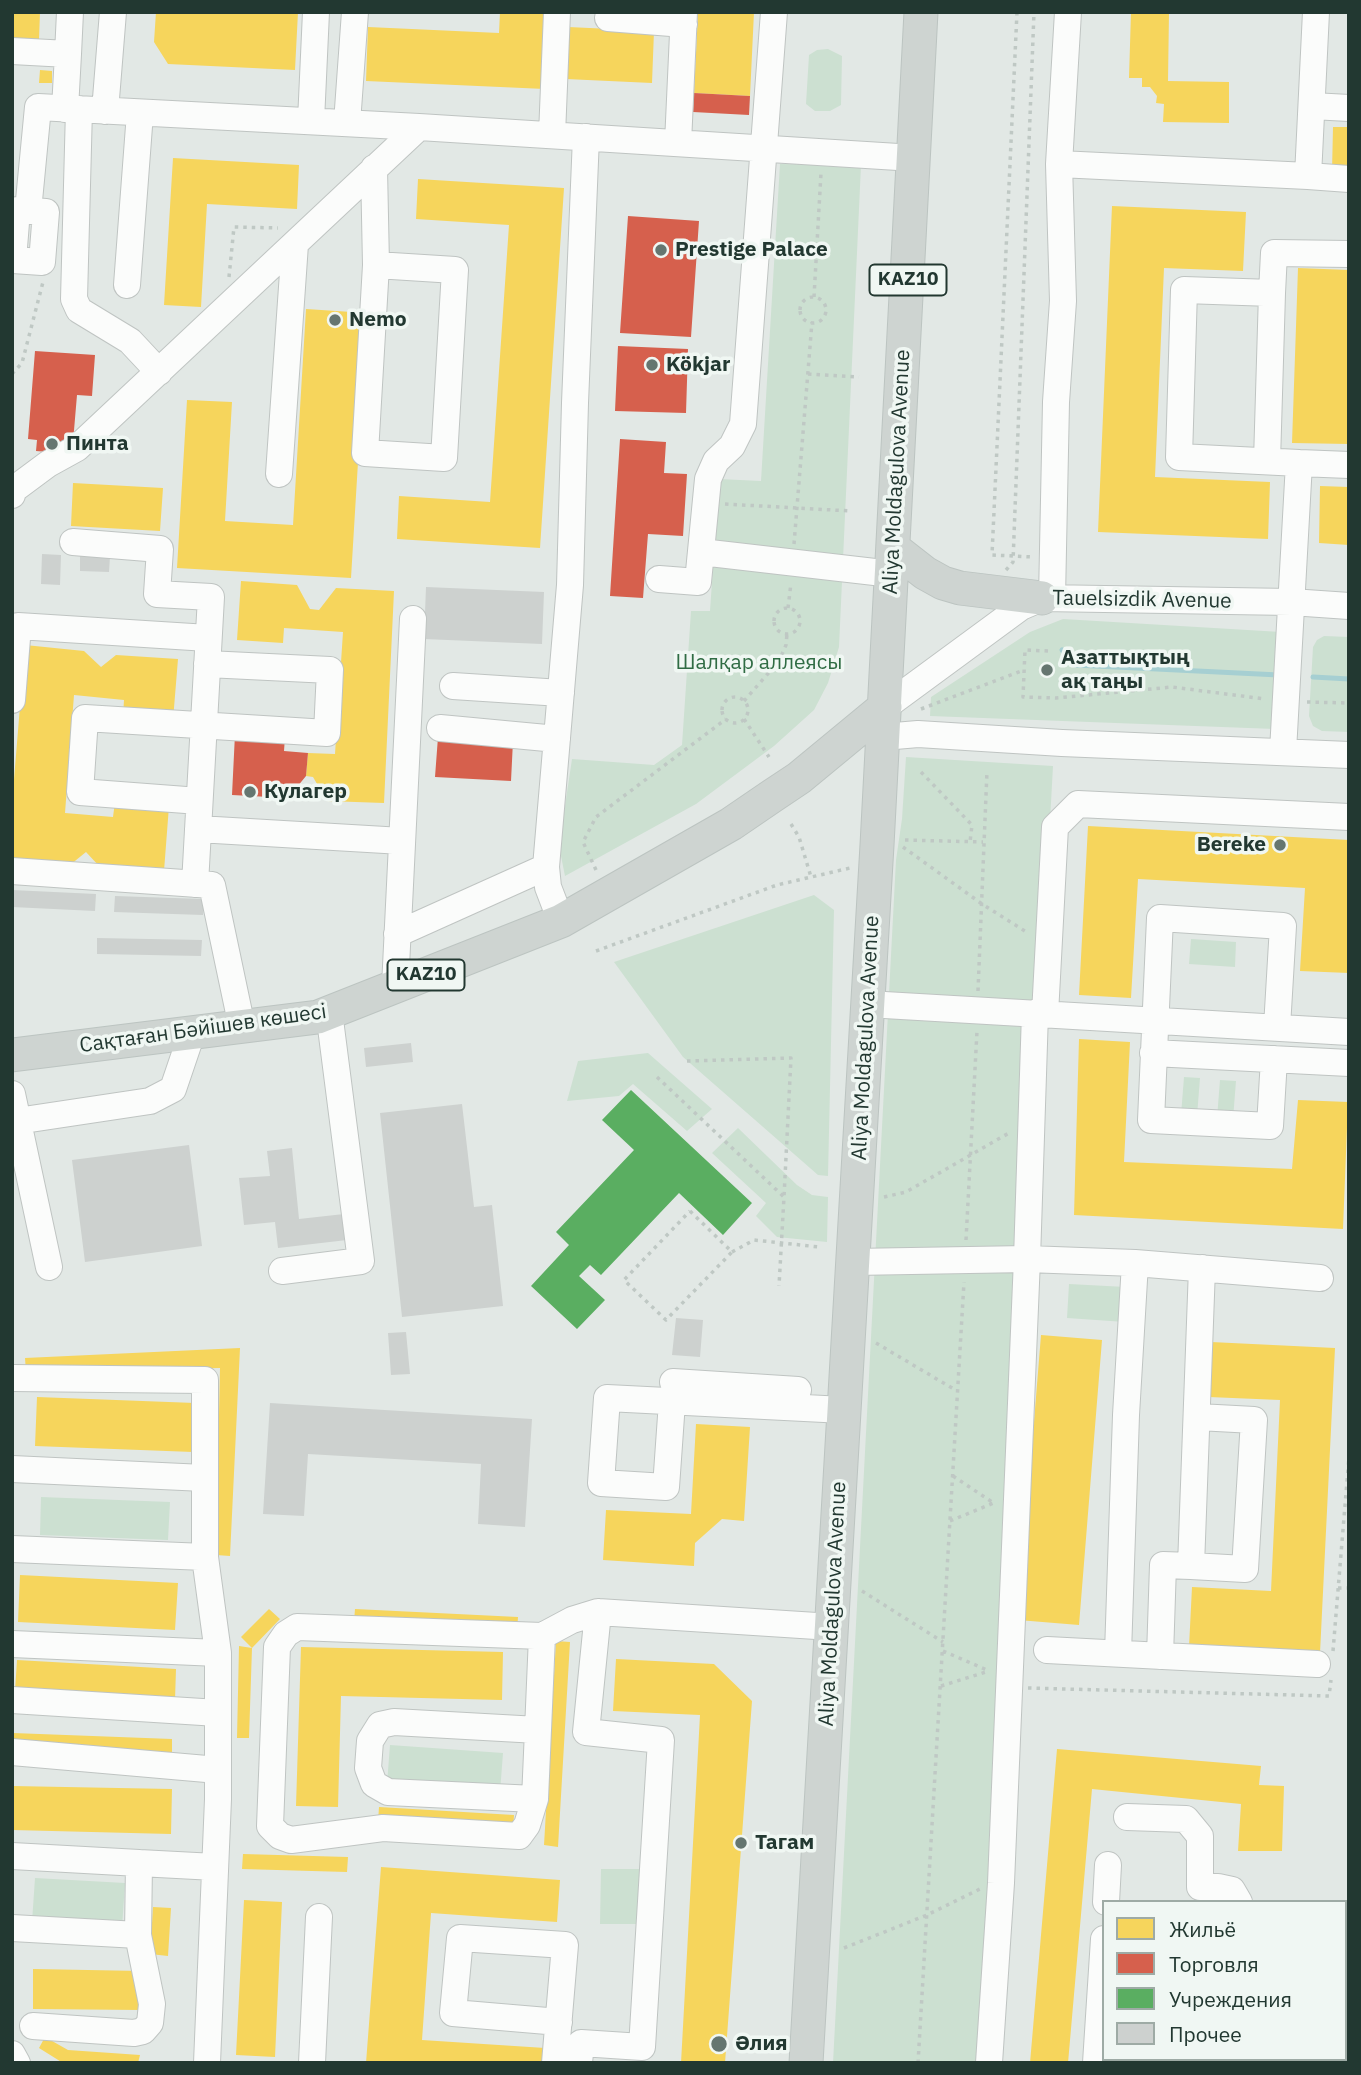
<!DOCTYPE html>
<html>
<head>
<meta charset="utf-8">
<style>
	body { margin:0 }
	#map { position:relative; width:1361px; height:2075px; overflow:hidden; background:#e2e8e5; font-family:"IBM Plex Sans",sans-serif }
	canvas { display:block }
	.frame { position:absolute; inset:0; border:14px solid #223831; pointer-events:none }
	.legend { position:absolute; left:1102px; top:1900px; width:245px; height:161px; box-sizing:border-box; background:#f0f7f3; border:2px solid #9eaba5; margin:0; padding:9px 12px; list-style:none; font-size:21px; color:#223831 }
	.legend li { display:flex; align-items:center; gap:14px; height:35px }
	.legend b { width:35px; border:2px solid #9eaba5 }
</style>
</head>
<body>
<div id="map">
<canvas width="1361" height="2075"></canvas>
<div class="frame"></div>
<ul class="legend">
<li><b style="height:19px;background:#f6d55c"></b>Жильё</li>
<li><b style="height:19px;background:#d6604d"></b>Торговля</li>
<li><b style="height:19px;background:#5aae61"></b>Учреждения</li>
<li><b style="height:19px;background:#cdd1cf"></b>Прочее</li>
</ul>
</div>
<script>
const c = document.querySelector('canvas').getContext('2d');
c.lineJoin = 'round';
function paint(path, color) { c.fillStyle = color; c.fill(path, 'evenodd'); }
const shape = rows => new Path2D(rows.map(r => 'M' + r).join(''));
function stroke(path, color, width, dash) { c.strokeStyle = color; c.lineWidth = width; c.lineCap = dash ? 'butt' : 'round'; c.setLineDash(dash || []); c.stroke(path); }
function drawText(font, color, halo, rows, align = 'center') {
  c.font = font + ' "IBM Plex Sans",sans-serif'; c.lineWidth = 7; c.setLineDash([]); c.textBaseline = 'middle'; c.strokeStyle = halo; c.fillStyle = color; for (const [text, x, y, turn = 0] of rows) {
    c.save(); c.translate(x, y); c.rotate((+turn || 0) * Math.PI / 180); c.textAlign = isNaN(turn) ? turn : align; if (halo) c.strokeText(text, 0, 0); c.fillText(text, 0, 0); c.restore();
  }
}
const green = shape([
	[828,49,842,56,841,105,830,111,815,111,806,104,809,55,817,50],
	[780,164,861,165,839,647,828,683,814,710,774,746,696,804,565,876,559,846,572,759,654,765,682,745,691,611,710,611,719,479,761,481],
	[1063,619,1281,632,1275,729,930,716,931,697,1030,632],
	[1324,636,1349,637,1349,732,1322,731,1313,726,1309,716,1313,647,1317,640],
	[906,757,1053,766,982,2063,833,2063,896,860,902,819],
	[814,895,834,910,828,1176,818,1175,683,1057,614,962],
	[1191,939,1236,942,1235,967,1189,964],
	[648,1053,712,1109,687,1131,633,1084,619,1096,567,1101,578,1061],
	[1184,1077,1200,1078,1197,1116,1181,1115],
	[1220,1080,1236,1081,1233,1119,1217,1118],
	[738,1128,797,1185,812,1195,828,1197,827,1242,777,1237,756,1216,766,1203,712,1153],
	[1069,1284,1126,1287,1125,1322,1067,1318],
	[41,1497,170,1502,168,1540,40,1535],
	[390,1745,503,1753,500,1792,387,1784],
	[601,1869,642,1869,641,1924,600,1924],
	[35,1878,125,1883,122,1928,32,1922]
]);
const homes = shape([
	[12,12,40,12,39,40,12,38],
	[156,12,298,12,295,70,168,64,154,42],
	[500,12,549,12,545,89,366,81,368,27,499,33],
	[698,12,754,12,750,96,694,93],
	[1131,12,1169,12,1168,81,1229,82,1229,123,1163,122,1164,104,1156,103,1157,96,1150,87,1142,87,1142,78,1129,78],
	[568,27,654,31,652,83,566,79],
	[40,70,52,71,52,83,39,83],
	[1333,127,1349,127,1349,173,1332,172],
	[173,158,299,165,297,209,207,204,201,307,164,305],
	[418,179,564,188,540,548,397,539,399,496,490,502,509,225,416,219],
	[1112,206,1246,212,1243,271,1164,268,1155,477,1270,482,1268,539,1098,532],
	[1298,268,1349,270,1349,444,1292,443],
	[306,309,367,313,351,578,177,568,187,400,232,402,225,521,293,525],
	[73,483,163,488,160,531,71,526],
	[1320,486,1349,487,1349,545,1319,543],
	[241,581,297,585,310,609,319,610,336,588,394,591,384,803,327,801,313,777,306,776,308,753,335,754,343,632,284,628,283,643,237,640],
	[25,645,84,651,101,667,116,655,178,659,173,720,123,716,124,700,74,695,65,813,113,817,115,802,169,806,164,871,99,866,86,852,70,865,12,861,12,804],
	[1088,826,1349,840,1349,973,1300,971,1305,888,1138,879,1131,998,1079,995],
	[1079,1039,1130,1042,1124,1162,1292,1169,1298,1100,1348,1102,1343,1229,1074,1215],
	[1041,1335,1102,1340,1079,1625,1018,1620],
	[1211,1342,1335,1348,1320,1653,1189,1647,1192,1587,1271,1591,1280,1400,1209,1397],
	[240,1348,230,1556,216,1555,220,1368,26,1372,25,1358],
	[37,1397,195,1403,193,1452,35,1446],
	[696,1424,750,1427,744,1521,722,1519,695,1543,694,1566,603,1560,606,1510,691,1514],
	[20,1575,178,1583,175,1630,18,1622],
	[269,1609,280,1619,252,1648,249,1738,237,1738,239,1646,252,1648,241,1637],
	[355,1609,518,1617,517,1631,354,1622],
	[556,1641,570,1642,558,1847,544,1845],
	[301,1647,503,1652,502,1700,341,1696,338,1807,296,1806],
	[616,1659,714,1664,752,1701,725,2063,681,2063,700,1715,613,1711],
	[17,1660,176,1669,175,1700,15,1691],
	[13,1733,172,1739,172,1754,12,1747],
	[1057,1749,1261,1766,1259,1785,1284,1786,1282,1851,1238,1851,1241,1804,1092,1789,1068,2063,1030,2063],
	[12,1786,172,1789,171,1834,12,1830],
	[379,1807,514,1815,513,1831,378,1822],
	[243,1854,348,1857,347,1872,242,1869],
	[381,1867,560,1880,557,1922,431,1913,422,2040,545,2048,544,2063,366,2063],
	[244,1900,282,1902,275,2057,236,2055],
	[153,1907,171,1908,168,1956,150,1954],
	[33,1969,142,1971,141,2010,33,2009],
	[1346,2007,1349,2007,1349,2063,1345,2059],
	[45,2037,68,2050,140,2055,138,2063,63,2063,39,2048]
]);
const shops = shape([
	[694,93,750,96,749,115,693,112],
	[628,216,699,221,691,337,620,333],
	[618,346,688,349,686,413,615,411],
	[35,351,95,355,92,396,77,395,73,442,61,441,60,453,36,451,37,440,28,439],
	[620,439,666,442,664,473,687,474,683,536,648,534,643,598,610,596],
	[235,734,285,737,284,751,308,753,306,776,288,798,232,795],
	[438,737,513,741,511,781,435,777]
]);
const public = shape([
	[631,1090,752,1203,723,1235,679,1193,601,1275,590,1265,579,1276,605,1300,577,1329,531,1286,569,1245,556,1232,634,1150,602,1120]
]);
const stream = shape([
	[1062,650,1075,665,1279,675],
	[1313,677,1349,679]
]);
const building = shape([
	[42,554,61,555,60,585,41,584],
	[80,555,110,556,109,572,80,571],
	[426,587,544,592,542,644,424,639],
	[12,890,96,894,95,911,12,907],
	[115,896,204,899,203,915,114,912],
	[97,938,202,940,201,956,97,954],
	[411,1043,413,1062,366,1067,364,1048],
	[462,1104,474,1207,492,1205,503,1306,402,1317,380,1113],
	[189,1145,202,1246,85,1262,72,1160],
	[292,1148,299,1219,344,1214,347,1240,278,1248,275,1222,244,1225,239,1178,270,1176,267,1151],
	[676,1318,703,1320,700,1357,672,1355],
	[406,1332,410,1374,391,1375,388,1333],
	[270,1403,532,1419,525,1527,478,1524,481,1464,308,1454,304,1516,263,1514]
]);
const path = shape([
	[1017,12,992,555,1033,557],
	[229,277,234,227,278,228],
	[814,297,821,173],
	'800 310a13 13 0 1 1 26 0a13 13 0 1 1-26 0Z',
	[12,374,22,363,43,282],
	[808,374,859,377],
	[725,504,851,511],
	[794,544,812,322],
	[1006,570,1013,562,1034,12],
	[788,608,791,583],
	'774 621a13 13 0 1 1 26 0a13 13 0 1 1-26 0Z',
	[1048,651,1025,650,1023,697,1056,698,1172,687,1265,699],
	'722 710a13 13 0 1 1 26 0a13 13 0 1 1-26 0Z',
	[744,701,779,661,786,645,787,634],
	[1307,702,1349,703],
	[921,709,1024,670],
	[744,719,769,757],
	[921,772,972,825,970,842],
	[791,824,799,837,811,877],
	[905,840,983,842],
	[903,847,982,904,1028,933],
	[596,870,583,842,596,817,726,719],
	[596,951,777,885,850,868],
	[978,991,987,771],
	[687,1061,791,1058,784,1197],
	[657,1077,784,1197,779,1286],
	[884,1197,906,1192,1009,1133],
	[690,1211,732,1252,666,1320,624,1280,690,1211],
	[966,1240,977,1031],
	[732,1252,754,1240,819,1247],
	[876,1343,957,1391],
	[953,1476,992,1502],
	[950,1521,996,1502],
	[1338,1588,1349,1588],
	[862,1591,943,1642],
	[943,1651,987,1670],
	[1333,1651,1349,1457],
	[941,1686,989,1671],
	[1028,1688,1329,1696,1331,1680],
	[844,1948,927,1915,980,1889],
	[918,2063,964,1282]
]);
const minor = shape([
	[1068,12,1059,164,1308,176],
	[1316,12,1308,176,1349,179],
	[608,18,684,24],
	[12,51,68,54,70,12],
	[1312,106,1349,108],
	[65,109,68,54],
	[79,109,74,299,79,310,130,341,159,372],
	[105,111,113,12],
	[311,121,316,12],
	[347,123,355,12],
	[552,135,557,12],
	[678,143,684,12],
	[374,168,376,265],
	[17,210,46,212,42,262,13,260,17,210],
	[28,211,38,107,419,127,914,158],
	[376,265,455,270,444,458,365,453,376,265],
	[127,285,140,113],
	[1267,461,1272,293],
	[1299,463,1349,465],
	[279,474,295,244],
	[12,495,13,490,48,464,77,448,419,127],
	[73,542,160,549,157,594,211,597,195,884],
	[701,552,892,574],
	[659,579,698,582,708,479,716,461,732,446,743,424,774,12],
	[1052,598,1056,402,1063,301,1059,164],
	[453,686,561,693],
	[12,700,18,626,208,638],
	[885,707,1021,607,1042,598,1291,602,1349,606],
	[440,728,557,739],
	[883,737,918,734,1062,743,1349,755],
	[1283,751,1299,463,1179,457,1184,290,1272,293,1274,253,1349,254],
	[199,801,80,792,85,718,327,733,330,670,207,664],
	[198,829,402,841],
	[12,871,212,885,242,1027],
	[561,921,548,887,546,867,570,585,575,403,586,137],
	[397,934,546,867],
	[395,987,413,619],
	[867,1004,1349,1032],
	[1035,1013,1027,1259,1135,1263,1320,1278],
	[1045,1014,1055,827,1078,804,1349,817],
	[1153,1053,1349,1063],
	[1274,1059,1270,1126,1151,1120,1160,918,1283,926,1277,1027],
	[12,1094,49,1267],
	[17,1121,150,1101,173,1089,192,1033],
	[853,1262,1027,1259,1001,1883,989,2063],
	[282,1271,361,1261,329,1012],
	[12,1378,205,1380,205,1557,12,1549],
	[673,1382,798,1390],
	[672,1402,666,1487,601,1483,607,1398,844,1410],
	[12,1469,204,1478],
	[1191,1566,1245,1569,1254,1420,1198,1417],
	[12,1644,218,1653,205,1557],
	[1047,1650,1317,1664],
	[1118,1653,1126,1415,1135,1263],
	[1160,1656,1163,1565,1191,1566,1202,1268],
	[12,1700,218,1713],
	[538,1730,394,1722,380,1725,370,1741,368,1768,374,1784,388,1792,535,1799,538,1730,542,1636,572,1620,598,1612,832,1627],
	[12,1752,218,1770],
	[535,1799,527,1825,519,1836,383,1828,291,1840,280,1836,270,1826,277,1647,286,1634,297,1627,542,1636],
	[1127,1817,1186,1819,1200,1836,1200,1887,1218,1887,1232,1890,1239,1902],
	[12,1856,139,1863,138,1935,152,2004,150,2023,143,2031,134,2033,33,2026],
	[139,1863,215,1867],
	[1106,1902,1108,1865],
	[12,1928,138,1935],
	[1345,1968,1349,1965],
	[12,2054,17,2063],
	[207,2063,218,1799,218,1653],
	[312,2063,319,1917],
	[555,2063,565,1945,460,1938,453,2013,559,2022],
	[579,2063,581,2043,642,2047,661,1740,586,1732,598,1612],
	[1096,2063,1104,1939],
	[1240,2063,1240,2059],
	[1287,2063,1287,2059],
	[1337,2063,1338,2059]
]);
const major = shape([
	[893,548,925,573,943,583,960,588,1042,598],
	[12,1055,318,1017,561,921,731,824,772,796,799,778,885,707],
	[806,2063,877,845,921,12]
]);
const markers = [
	[661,250,7,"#657670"],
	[335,320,7,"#657670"],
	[652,365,7,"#657670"],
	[52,444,7,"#657670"],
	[1047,670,7,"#657670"],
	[250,792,7,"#657670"],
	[1280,845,7,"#657670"],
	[741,1843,7,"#657670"],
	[719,2044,9,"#657670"]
];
const shields = [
	[908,280,77],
	[426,975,77]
];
const shieldNames = [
	["KAZ10",908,280],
	["KAZ10",426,975]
];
const poiNames = [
	["Prestige Palace",675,250],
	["Nemo",349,320],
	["Kökjar",666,365],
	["Пинта",66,444],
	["Азаттықтың",1061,658],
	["ақ таңы",1061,682],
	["Кулагер",264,792],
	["Bereke",1266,845,"right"],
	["Тагам",755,1843],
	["Әлия",735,2044]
];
const streetNames = [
	["Aliya Moldagulova Avenue",897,472,-87],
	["Tauelsizdik Avenue",1142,600,1],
	["Сақтаған Бәйішев көшесі",203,1029,-8],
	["Aliya Moldagulova Avenue",866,1038,-87],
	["Aliya Moldagulova Avenue",833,1604,-87]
];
const parkNames = [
	["Шалқар аллеясы",759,663]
];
paint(green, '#cce0d1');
paint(homes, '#f6d55c');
paint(shops, '#d6604d');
paint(public, '#5aae61');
stroke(stream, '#a6cfd2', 5);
paint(building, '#cdd1cf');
stroke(minor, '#bfc4c2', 28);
stroke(major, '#bcc4c1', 35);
stroke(path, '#bfc8c4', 3.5, [3.5, 5]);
stroke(minor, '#fbfcfb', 26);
stroke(major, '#ced4d1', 33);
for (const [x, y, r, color] of markers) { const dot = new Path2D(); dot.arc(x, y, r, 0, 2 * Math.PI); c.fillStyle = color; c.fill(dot); stroke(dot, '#f0f7f3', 2.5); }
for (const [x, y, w] of shields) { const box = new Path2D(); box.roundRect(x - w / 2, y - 15.5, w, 31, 5); c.fillStyle = '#f0f7f3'; c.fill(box); stroke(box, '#223831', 2); }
drawText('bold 19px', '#223831', null, shieldNames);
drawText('bold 21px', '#223831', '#f0f7f3', poiNames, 'left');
drawText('21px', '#223831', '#f0f7f3', streetNames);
drawText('21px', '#306c44', '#f0f7f3', parkNames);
</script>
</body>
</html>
